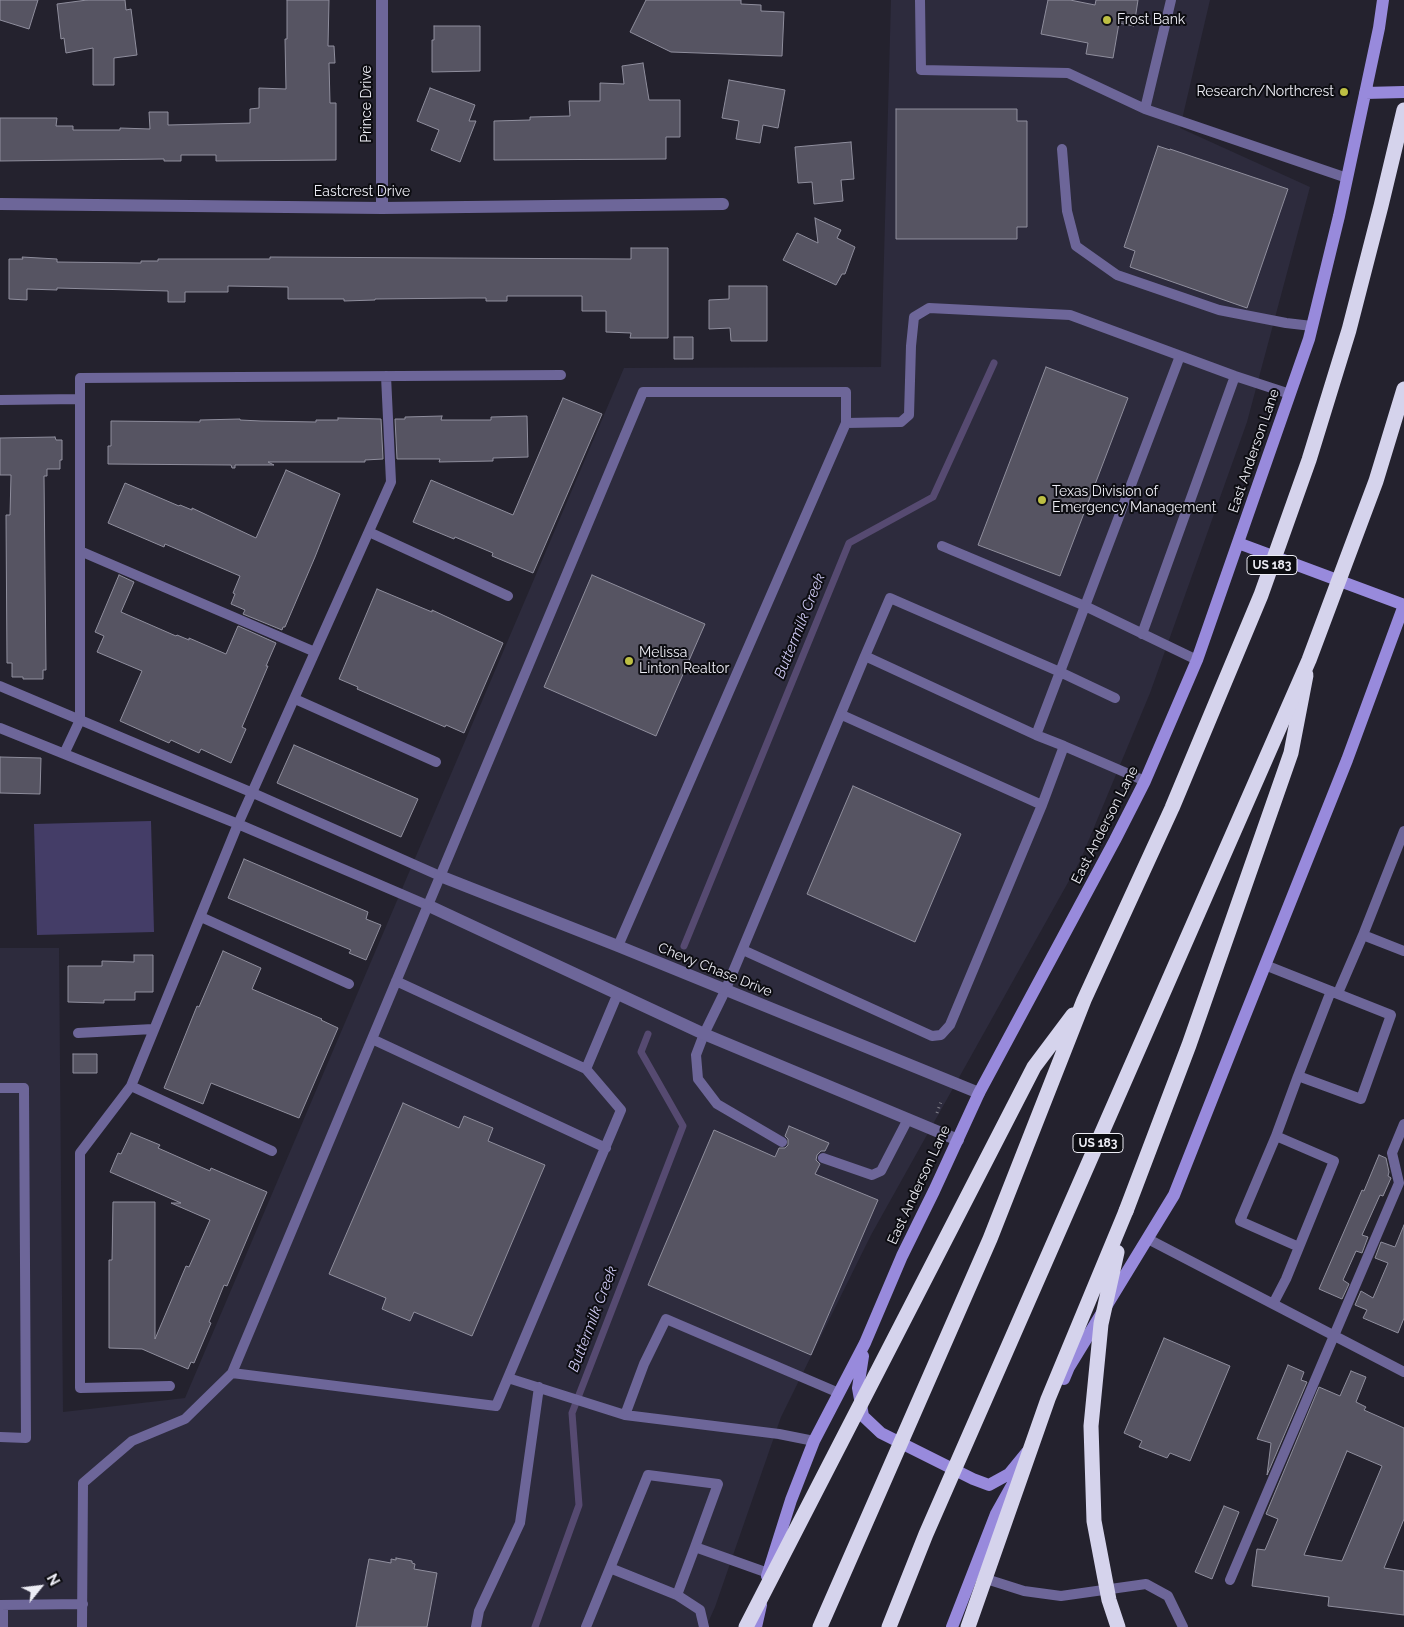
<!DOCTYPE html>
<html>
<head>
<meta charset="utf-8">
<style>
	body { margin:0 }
	#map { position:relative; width:1404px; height:1627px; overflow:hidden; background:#24222e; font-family:Raleway,sans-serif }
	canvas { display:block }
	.north { position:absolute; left:15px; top:1562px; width:50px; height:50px; -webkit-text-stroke:4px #0d0d12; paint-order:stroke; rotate:61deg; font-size:14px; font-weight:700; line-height:20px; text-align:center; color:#ededf5 }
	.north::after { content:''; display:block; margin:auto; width:18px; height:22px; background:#ededf5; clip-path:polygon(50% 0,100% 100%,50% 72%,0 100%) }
</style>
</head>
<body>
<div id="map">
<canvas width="1404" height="1627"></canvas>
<div class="north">N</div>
</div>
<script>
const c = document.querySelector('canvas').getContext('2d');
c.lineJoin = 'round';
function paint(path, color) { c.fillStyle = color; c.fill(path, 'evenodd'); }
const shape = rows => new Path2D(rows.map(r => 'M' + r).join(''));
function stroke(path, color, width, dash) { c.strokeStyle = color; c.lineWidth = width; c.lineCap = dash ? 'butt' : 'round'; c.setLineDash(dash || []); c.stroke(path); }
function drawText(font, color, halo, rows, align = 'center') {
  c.font = font + ' Raleway,sans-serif'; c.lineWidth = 4; c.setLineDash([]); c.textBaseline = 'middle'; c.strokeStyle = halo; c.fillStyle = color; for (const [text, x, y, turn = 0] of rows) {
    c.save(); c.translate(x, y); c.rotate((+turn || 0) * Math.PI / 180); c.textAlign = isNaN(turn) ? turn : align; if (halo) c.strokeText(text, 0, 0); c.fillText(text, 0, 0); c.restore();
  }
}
const built = shape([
	[891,0,1210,0,1180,128,1310,187,1247,422,1150,693,1080,861,871,1235,781,1417,715,1607,706,1627,0,1627,0,948,59,948,63,1412,185,1398,624,368,881,367]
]);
const green = shape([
	[151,821,154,932,37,935,34,824]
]);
const stream = shape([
	[684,946,849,543,933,497,994,363],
	[535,1627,579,1505,572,1413,683,1126,641,1052,648,1034]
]);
const building = shape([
	[0,0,38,0,29,29,0,20,0,0],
	[87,0,125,0,126,10,131,9,137,55,114,58,114,85,93,85,93,48,66,53,64,38,61,39,57,4,87,0],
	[287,0,329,0,328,46,334,46,335,63,329,63,330,103,336,103,336,160,216,161,216,155,181,155,181,161,164,161,164,159,0,161,0,118,57,118,56,126,73,126,73,130,120,130,120,128,150,129,149,112,168,112,168,125,250,123,250,109,259,108,259,88,286,89,285,39,287,39,287,0],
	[646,0,741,0,741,4,761,5,761,11,784,12,782,56,671,52,630,32,646,0],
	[1048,0,1070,0,1095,5,1096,0,1138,0,1134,26,1119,23,1113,58,1086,54,1088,43,1041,34,1048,0],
	[434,26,480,26,480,71,432,72,432,40,434,40,434,26],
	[643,63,649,100,680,100,680,137,666,137,666,159,494,160,494,121,530,120,530,117,570,116,569,101,600,101,600,83,624,84,622,66,643,63],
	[729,80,785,90,778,128,763,125,760,143,736,139,739,121,722,118,729,80],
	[430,88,475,105,469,121,476,121,460,162,431,150,439,130,417,121,430,88],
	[896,109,1017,109,1017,121,1027,121,1027,227,1017,227,1017,239,896,239,896,109],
	[851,142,854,179,841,180,843,201,814,204,812,182,798,183,795,147,851,142],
	[1158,146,1170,150,1170,149,1288,189,1247,308,1130,267,1135,251,1124,247,1158,146],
	[815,218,841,230,837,238,855,247,845,274,842,274,836,285,783,260,797,233,818,243,815,218],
	[631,248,668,248,668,338,630,338,631,333,606,332,606,311,582,311,582,296,507,296,507,301,486,301,486,298,470,298,375,299,375,300,344,301,344,299,288,299,288,287,228,286,228,292,185,292,185,302,168,302,168,291,57,288,57,290,27,289,27,300,9,299,9,259,23,259,22,257,57,259,57,262,141,263,141,261,158,261,158,259,270,259,270,257,631,259,631,248],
	[729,286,767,286,767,341,731,341,730,328,709,329,709,300,729,299,729,286],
	[674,337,693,337,693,359,674,359,674,337],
	[1046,367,1128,398,1060,576,978,545,1046,367],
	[563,398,602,414,533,573,492,556,493,553,455,537,454,539,413,522,431,480,513,515,563,398],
	[442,416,441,420,491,420,491,417,527,416,528,457,493,458,493,461,439,462,440,459,397,459,395,419,405,419,405,417,442,416],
	[338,418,381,419,383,459,365,460,365,462,268,462,274,465,235,465,235,468,232,468,231,465,108,464,108,446,111,446,111,421,200,422,200,420,240,419,240,420,261,421,316,422,316,420,338,420,338,418],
	[55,437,56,440,62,440,62,460,60,460,60,469,47,469,47,476,44,476,46,670,43,670,43,679,23,679,23,677,12,677,12,663,7,663,6,515,10,515,11,475,0,475,0,438,55,437],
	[286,470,340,494,315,557,285,627,283,627,282,630,243,614,245,610,231,604,235,594,233,593,240,576,165,544,164,547,108,523,125,483,179,506,180,505,192,510,192,508,256,538,286,470],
	[119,575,134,582,121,612,176,636,177,635,189,640,189,638,226,654,238,626,276,643,266,666,268,666,242,727,246,729,231,763,201,749,199,753,171,740,169,743,120,721,142,671,97,652,104,636,95,632,119,575],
	[592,575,705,624,656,736,544,687,592,575],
	[377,589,432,612,432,610,503,643,464,733,446,725,445,727,357,689,358,687,339,679,377,589],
	[294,745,418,799,401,837,277,783,294,745],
	[0,757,41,758,40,794,0,793,0,757],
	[853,786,961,834,915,942,807,894,853,786],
	[244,859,368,912,366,919,381,925,366,960,349,953,351,950,228,898,244,859],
	[223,951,261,968,252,989,322,1019,321,1020,338,1028,299,1118,211,1083,203,1104,164,1088,197,1006,199,1007,223,951],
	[134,955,153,955,153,992,135,992,135,1000,104,1000,104,1003,68,1002,68,966,102,966,102,961,134,962,134,955],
	[73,1054,97,1054,97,1073,73,1073,73,1054],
	[403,1103,459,1128,464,1116,493,1128,488,1141,545,1165,472,1336,414,1312,410,1321,382,1309,386,1298,329,1274,403,1103],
	[789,1126,829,1143,825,1151,821,1151,817,1155,816,1160,820,1164,815,1174,878,1200,811,1355,648,1285,714,1130,775,1157,779,1148,785,1148,788,1145,788,1139,785,1136,789,1126],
	[131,1133,160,1145,158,1148,210,1171,211,1168,267,1192,227,1286,224,1285,209,1322,211,1323,194,1363,191,1362,188,1369,142,1349,109,1348,109,1260,112,1260,113,1202,155,1202,155,1339,186,1266,189,1267,210,1220,171,1203,181,1203,110,1172,118,1153,121,1154,131,1133],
	[1379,1155,1386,1158,1389,1172,1388,1176,1391,1178,1383,1196,1380,1195,1362,1235,1368,1237,1362,1253,1356,1251,1343,1280,1349,1284,1342,1299,1319,1289,1362,1190,1364,1191,1379,1155],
	[1404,1225,1404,1318,1398,1333,1363,1318,1367,1310,1355,1305,1361,1291,1373,1298,1388,1263,1375,1258,1381,1242,1395,1247,1404,1225],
	[1164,1338,1230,1366,1190,1461,1170,1453,1167,1458,1139,1447,1142,1441,1124,1433,1164,1338],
	[1288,1365,1304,1372,1301,1380,1307,1382,1267,1475,1271,1443,1257,1439,1288,1365],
	[1351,1371,1366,1377,1356,1402,1366,1407,1364,1410,1404,1428,1404,1519,1384,1568,1404,1571,1404,1615,1328,1606,1329,1597,1252,1586,1257,1549,1265,1550,1278,1519,1266,1514,1319,1387,1340,1396,1351,1371],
	[1347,1451,1382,1466,1342,1561,1304,1555,1347,1451],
	[1224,1506,1239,1512,1212,1579,1195,1572,1224,1506],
	[396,1558,412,1561,412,1563,415,1564,414,1569,437,1573,427,1627,356,1627,369,1559,391,1563,391,1559,396,1560,396,1558]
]);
const path = shape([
	[937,1113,942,1099]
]);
const lane = shape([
	[920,0,921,70,1068,73,1145,109],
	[1171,0,1145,109,1347,178],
	[1062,149,1067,211,1076,246,1117,275,1219,310,1286,323,1312,326],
	[0,400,80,399,80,378,561,375],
	[846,423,901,422,909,415,911,346,914,317,929,308,1070,315,1235,376,1290,394],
	[369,532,508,596],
	[942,546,1085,606,1180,356],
	[80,551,315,652],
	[1142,634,1235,376],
	[865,656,890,598,1060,672,1115,698],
	[0,686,253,793,440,876],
	[295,699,436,762],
	[842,715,1042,805],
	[0,728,238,824,427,905],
	[1036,735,1085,606,1197,660],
	[64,754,80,720,80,399],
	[1404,831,1363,935,1404,951],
	[201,917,349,984],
	[743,950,932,1036,941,1035,950,1025,1042,805,1064,746],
	[1265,965,1391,1015,1361,1099,1298,1076,1276,1136,1334,1161,1286,1279,1273,1304],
	[1338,993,1363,935],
	[78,1033,153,1029],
	[372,1039,606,1148],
	[586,1069,618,993],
	[1298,1076,1331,991],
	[131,1086,272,1151],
	[0,1088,24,1088,26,1438,0,1437],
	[1276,1136,1240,1221,1299,1247],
	[782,1142,717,1104,698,1079,696,1055,704,1034,725,991,865,656,1036,735,1064,746,1145,781],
	[823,1158,872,1175,881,1171,908,1119],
	[1148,1239,1404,1372],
	[232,1373,496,1406,621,1110,586,1069,396,981],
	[508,1378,625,1415,779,1434,814,1441],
	[170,1386,80,1388,80,1153,131,1086,238,824,391,482,386,376],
	[625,1415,644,1364,666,1319,839,1393],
	[610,1568,677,1595,700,1610,704,1627],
	[980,1577,1024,1591,1061,1596,1146,1584,1168,1596,1183,1627],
	[1230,1580,1399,1183,1392,1153,1404,1124],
	[677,1595,695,1547,768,1573],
	[0,1605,83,1604],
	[3,1627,3,1605],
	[82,1627,83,1483,132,1441,185,1419,232,1373,643,392,846,392,846,423,618,946],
	[476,1627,479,1611,520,1523,539,1387],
	[586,1627,648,1475,718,1484,695,1547]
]);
const street = shape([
	[382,0,382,208],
	[0,204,382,208,723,204],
	[440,876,618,946,979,1093],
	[427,905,704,1034,958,1140]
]);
const secondary = shape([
	[1365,93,1404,92],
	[1238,543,1404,605],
	[863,1356,858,1388,863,1416,881,1433,973,1479,989,1485,1009,1474,1027,1452],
	[1064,1379,1069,1367,1174,1195,1238,1033,1347,760,1404,605],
	[767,1576,791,1500,814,1441,865,1343,902,1256,934,1191,979,1093,1115,840,1145,781,1197,660,1309,339,1339,216,1379,28,1383,0],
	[756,1627,761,1605],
	[952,1627,996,1514,1015,1480]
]);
const highway = shape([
	[1126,1211,1189,1045,1291,753,1306,675]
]);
const highwayBridge = shape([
	[1117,1252,1101,1324,1091,1426,1094,1521,1109,1600,1118,1627],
	[746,1627,1034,1067,1073,1015],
	[820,1627,990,1239,1084,1000,1172,808,1261,595,1309,460,1349,330,1381,206,1404,110],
	[889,1627,926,1534,1309,660,1376,481,1404,389],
	[968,1627,1048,1399,1126,1211]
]);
const markers = [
	[1107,20,5,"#bdbf43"],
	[1344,92,5,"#bdbf43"],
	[1042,500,5,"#bdbf43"],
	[629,661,5,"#bdbf43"]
];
const shields = [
	[1272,565,50],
	[1098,1143,50]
];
const shieldNames = [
	["US 183",1272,565],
	["US 183",1098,1143]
];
const poiNames = [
	["Frost Bank",1117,20],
	["Research/Northcrest",1334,92,"right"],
	["Texas Division of",1052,492],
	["Emergency Management",1052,508],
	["Melissa",639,653],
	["Linton Realtor",639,669]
];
const streetNames = [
	["Prince Drive",367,104,-90],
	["Eastcrest Drive",362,192],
	["East Anderson Lane",1254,451,-71],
	["East Anderson Lane",1105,825,-63],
	["Chevy Chase Drive",715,970,22],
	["East Anderson Lane",919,1185,-65]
];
const waterNames = [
	["Buttermilk Creek",800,626,-68],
	["Buttermilk Creek",593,1319,-69]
];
paint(built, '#2d2b3d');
paint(green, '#443d67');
stroke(stream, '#564a71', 7);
paint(building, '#565462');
stroke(building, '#8f8e9d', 1);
stroke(path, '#807f89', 3, [1, 4]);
stroke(lane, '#6d6699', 10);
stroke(street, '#6d6699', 12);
stroke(secondary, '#988adc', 12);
stroke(highway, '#d5d3ec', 15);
stroke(highwayBridge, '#d5d3ec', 15);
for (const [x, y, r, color] of markers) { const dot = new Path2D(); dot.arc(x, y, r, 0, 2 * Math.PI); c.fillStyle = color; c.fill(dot); stroke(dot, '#0d0d12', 2); }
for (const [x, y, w] of shields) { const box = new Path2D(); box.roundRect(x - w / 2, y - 9.5, w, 19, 4); c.fillStyle = '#0d0d12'; c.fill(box); stroke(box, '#ededf5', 1); }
drawText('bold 12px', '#ededf5', null, shieldNames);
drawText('14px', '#ededf5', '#0d0d12', poiNames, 'left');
drawText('14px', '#ededf5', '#0d0d12', streetNames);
drawText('italic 15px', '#cec9f3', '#0d0d12', waterNames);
</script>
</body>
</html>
